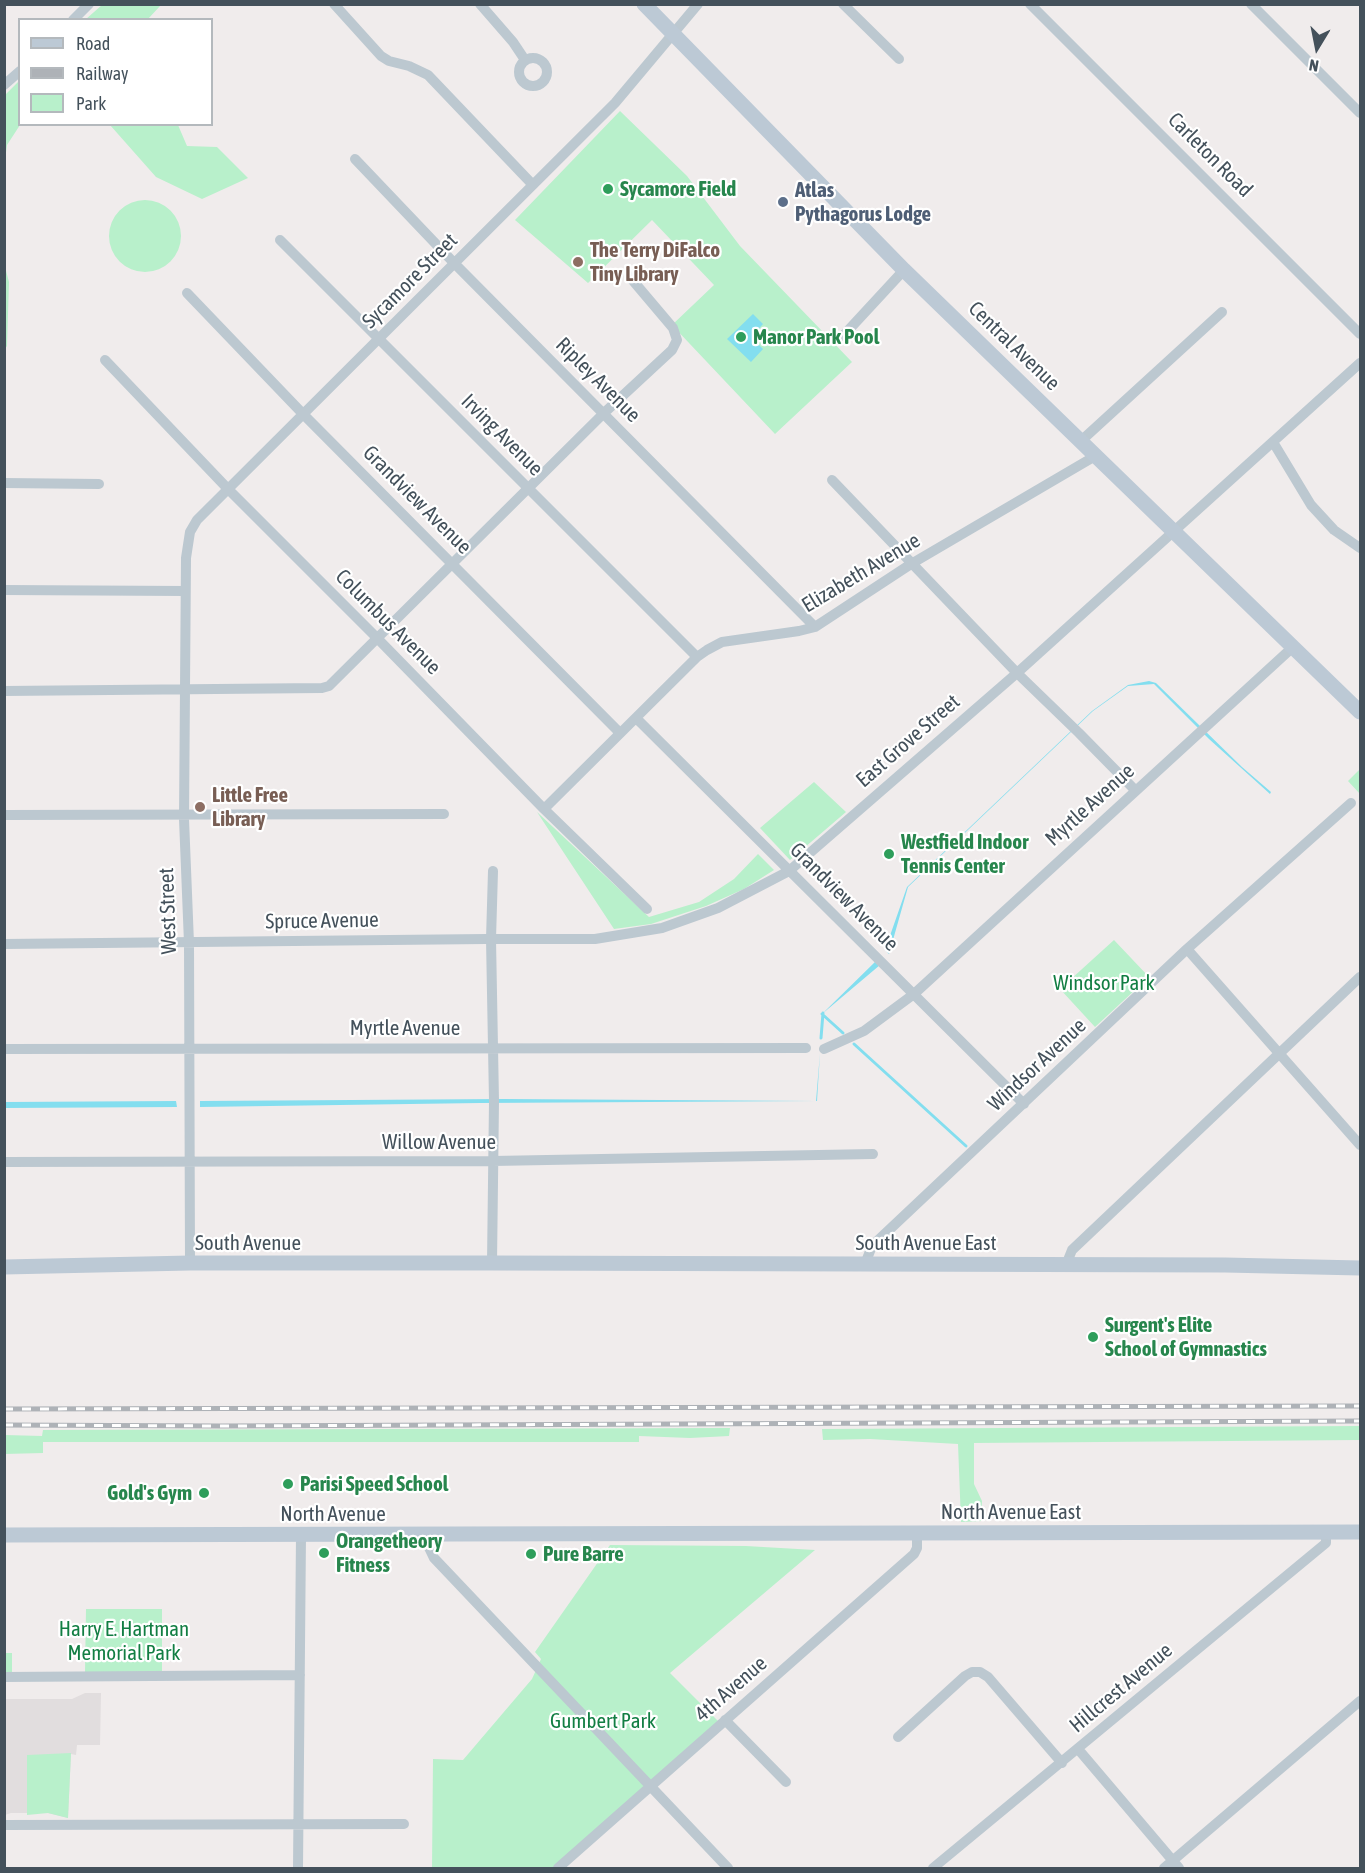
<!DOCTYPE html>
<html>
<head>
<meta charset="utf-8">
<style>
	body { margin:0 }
	#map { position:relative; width:1365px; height:1873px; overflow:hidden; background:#f0ecec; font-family:"Asap Condensed",sans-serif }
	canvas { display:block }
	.frame { position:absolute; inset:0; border:6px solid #44515b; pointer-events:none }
	.legend { position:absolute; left:18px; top:18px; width:195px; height:108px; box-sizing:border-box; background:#fff; border:2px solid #b4b9bd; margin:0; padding:8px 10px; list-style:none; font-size:18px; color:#44515b }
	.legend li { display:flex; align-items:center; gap:12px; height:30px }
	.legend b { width:30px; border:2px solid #b4b9bd }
	.north { position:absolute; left:1287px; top:18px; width:60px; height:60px; -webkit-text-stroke:4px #fff; paint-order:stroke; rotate:190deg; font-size:16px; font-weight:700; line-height:24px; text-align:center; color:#44515b }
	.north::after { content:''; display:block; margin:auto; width:21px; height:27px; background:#44515b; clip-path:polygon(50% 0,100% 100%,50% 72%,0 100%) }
</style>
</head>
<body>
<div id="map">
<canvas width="1365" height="1873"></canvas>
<div class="frame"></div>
<ul class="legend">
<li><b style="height:8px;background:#bcc9d5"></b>Road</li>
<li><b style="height:8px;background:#aeb2b7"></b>Railway</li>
<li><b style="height:16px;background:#b8f0cb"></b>Park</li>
</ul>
<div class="north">N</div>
</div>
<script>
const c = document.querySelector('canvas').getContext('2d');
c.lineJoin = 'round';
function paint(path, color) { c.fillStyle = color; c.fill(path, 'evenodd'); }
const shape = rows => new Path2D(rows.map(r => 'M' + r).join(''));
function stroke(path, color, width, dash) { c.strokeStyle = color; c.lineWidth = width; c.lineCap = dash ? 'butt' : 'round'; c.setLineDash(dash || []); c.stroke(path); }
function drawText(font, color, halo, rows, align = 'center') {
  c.font = font + ' "Asap Condensed",sans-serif'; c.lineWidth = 4.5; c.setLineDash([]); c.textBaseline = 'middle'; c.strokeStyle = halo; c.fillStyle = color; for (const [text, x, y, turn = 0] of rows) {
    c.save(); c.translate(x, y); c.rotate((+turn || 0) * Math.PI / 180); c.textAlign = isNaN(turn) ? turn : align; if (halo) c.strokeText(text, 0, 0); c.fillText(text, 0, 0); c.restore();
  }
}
const education = shape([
	[85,1693,101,1693,100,1745,77,1745,76,1755,71,1754,68,1818,48,1813,11,1813,5,1815,5,1699,72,1699]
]);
const green = shape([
	[102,5,102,4,161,5,148,19,86,19],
	[19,81,20,125,7,145,5,160,5,95],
	[620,111,687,176,740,246,852,362,775,434,672,325,714,285,652,220,588,283,515,220],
	[110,125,178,125,187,146,217,147,248,178,202,199,156,177],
	'109 236a36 36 0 1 1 72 0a36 36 0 1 1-72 0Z',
	[5,267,9,282,7,346,5,349],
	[1360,769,1360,794,1348,781],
	[814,782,846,812,790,860,760,828],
	[537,812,649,917,699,902,734,879,758,854,774,870,744,889,706,906,651,924,614,929],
	[1114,940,1149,977,1095,1027,1060,989],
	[1360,1426,1360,1440,974,1443,974,1484,982,1501,981,1521,961,1522,958,1444,870,1439,823,1440,822,1429],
	[730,1428,729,1436,690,1438,639,1436,639,1442,43,1442,43,1453,4,1454,5,1435,42,1436,43,1430],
	[610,1545,746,1546,815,1550,670,1673,720,1723,562,1868,432,1868,433,1759,463,1760,532,1679,541,1659,535,1652],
	[86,1609,162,1609,162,1673,85,1672],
	[4,1653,12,1653,12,1674,5,1674],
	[71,1753,68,1818,48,1813,27,1815,27,1755]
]);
const water = shape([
	[753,314,763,324,753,335,753,339,763,349,751,362,727,339],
	[1149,681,1156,683,1242,767,1271,792,1270,794,1209,739,1154,684,1128,686,1093,711,908,887,889,954,885,950,907,887,1092,711,1128,685],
	[876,961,880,965,822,1014],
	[820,1053,817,1101,480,1103,200,1107,200,1101,504,1099,816,1101],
	[176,1101,177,1107,4,1108,5,1102]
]);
const stream = shape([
	[822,1014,843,1033],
	[821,1038,823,1013],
	[854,1044,966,1146]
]);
const street = shape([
	[334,4,381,56,389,61,409,66,428,75,532,184],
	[480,4,513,42,525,60],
	[843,4,899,59],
	[1030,4,1360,334],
	[1251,4,1360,113],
	[73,20,89,4],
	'519 72a14 14 0 1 1 28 0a14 14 0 1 1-28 0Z',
	[4,85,20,71],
	[355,159,455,264,815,627],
	[280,240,697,657],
	[187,293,303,414,620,733],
	[843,336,904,270],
	[105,360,228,489,377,638,544,809,647,909],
	[1082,440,1222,312],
	[1273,442,1311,505,1334,530,1360,548],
	[832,480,1017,673,1079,733,1135,790],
	[4,483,99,484],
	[4,590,185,591],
	[4,691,322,688,329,686,604,413,672,350,677,340,673,328,629,276],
	[636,718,1024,1104],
	[544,809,697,657,707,650,722,642,799,631,815,627,911,564,1097,455],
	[4,815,444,814],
	[4,944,486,939,595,939,662,928,718,908,789,871,1017,673,1360,363],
	[1187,949,1360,1145],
	[4,1049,806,1048],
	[824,1049,864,1031,914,994,1293,647],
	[4,1162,493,1161,873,1154],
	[190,1263,189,943,184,819,186,558,190,532,197,520,615,103,698,4],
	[492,1263,494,1101,491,939,493,871],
	[865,1264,872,1246,1187,949,1351,803],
	[1066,1265,1072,1250,1360,977],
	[423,1535,434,1558,728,1868],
	[4,1677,300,1675],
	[725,1720,786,1782],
	[898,1737,965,1676,972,1672,980,1672,988,1677,1062,1763],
	[1078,1749,1179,1868],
	[4,1825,404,1824],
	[298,1868,301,1535],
	[558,1868,914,1554,917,1548,917,1534],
	[933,1868,1326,1543,1326,1533],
	[1164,1868,1360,1701]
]);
const secondary = shape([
	[644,4,904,270,1360,712],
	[4,1267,190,1263,492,1263,1225,1265,1360,1268],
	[4,1535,1360,1532]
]);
const rail = shape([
	[4,1409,1360,1406],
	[4,1425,222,1426,1360,1421]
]);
const markers = [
	[608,189,6,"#2e9e5b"],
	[783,202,6,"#5c6f8a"],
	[578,262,6,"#8d6e63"],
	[741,337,6,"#2e9e5b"],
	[200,807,6,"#8d6e63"],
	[889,854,6,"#2e9e5b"],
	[1093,1337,6,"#2e9e5b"],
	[288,1484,6,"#2e9e5b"],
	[204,1493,6,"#2e9e5b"],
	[324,1553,6,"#2e9e5b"],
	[531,1554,6,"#2e9e5b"]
];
const streetNames = [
	["Carleton Road",1210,155,45],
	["Sycamore Street",410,281,-45],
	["Central Avenue",1014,346,44],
	["Ripley Avenue",598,380,45],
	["Irving Avenue",502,435,45],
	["Grandview Avenue",417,500,45],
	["Elizabeth Avenue",861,573,-31],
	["Columbus Avenue",388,622,45],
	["East Grove Street",908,741,-41],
	["Myrtle Avenue",1090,805,-42],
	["Grandview Avenue",844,897,45],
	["West Street",168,911,-92],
	["Spruce Avenue",322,921,-1],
	["Myrtle Avenue",405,1028],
	["Windsor Avenue",1037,1065,-43],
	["Willow Avenue",439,1142],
	["South Avenue",248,1243],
	["South Avenue East",926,1243],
	["North Avenue East",1011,1512],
	["North Avenue",333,1514],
	["Hillcrest Avenue",1121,1688,-40],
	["4th Avenue",731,1689,-41]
];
const leisureNames = [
	["Sycamore Field",620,189],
	["Manor Park Pool",753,337],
	["Westfield Indoor",901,842],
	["Tennis Center",901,866],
	["Surgent's Elite",1105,1325],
	["School of Gymnastics",1105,1349],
	["Parisi Speed School",300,1484],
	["Gold's Gym",192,1493,"right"],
	["Orangetheory",336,1541],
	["Fitness",336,1565],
	["Pure Barre",543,1554]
];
const serviceNames = [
	["Atlas",795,190],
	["Pythagorus Lodge",795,214]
];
const educationNames = [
	["The Terry DiFalco",590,250],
	["Tiny Library",590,274],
	["Little Free",212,795],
	["Library",212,819]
];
const parkNames = [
	["Windsor Park",1104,983],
	["Harry E. Hartman",124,1629],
	["Memorial Park",124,1653],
	["Gumbert Park",603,1721]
];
paint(education, '#e1ddde');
paint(green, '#b8f0cb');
paint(water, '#83deef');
stroke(stream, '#83deef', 3);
stroke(street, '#bcc8d0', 10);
stroke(secondary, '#bcc9d5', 15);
stroke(rail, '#aeb2b7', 5);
stroke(rail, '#fff', 3, [9]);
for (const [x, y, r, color] of markers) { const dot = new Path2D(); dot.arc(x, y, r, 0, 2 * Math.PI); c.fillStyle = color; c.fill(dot); stroke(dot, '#fff', 2); }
drawText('21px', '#44515b', '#fff', streetNames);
drawText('bold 21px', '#27864d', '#fff', leisureNames, 'left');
drawText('bold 21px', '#4e5e75', '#fff', serviceNames, 'left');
drawText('bold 21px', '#785e54', '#fff', educationNames, 'left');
drawText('21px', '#127e43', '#fff', parkNames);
</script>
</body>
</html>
